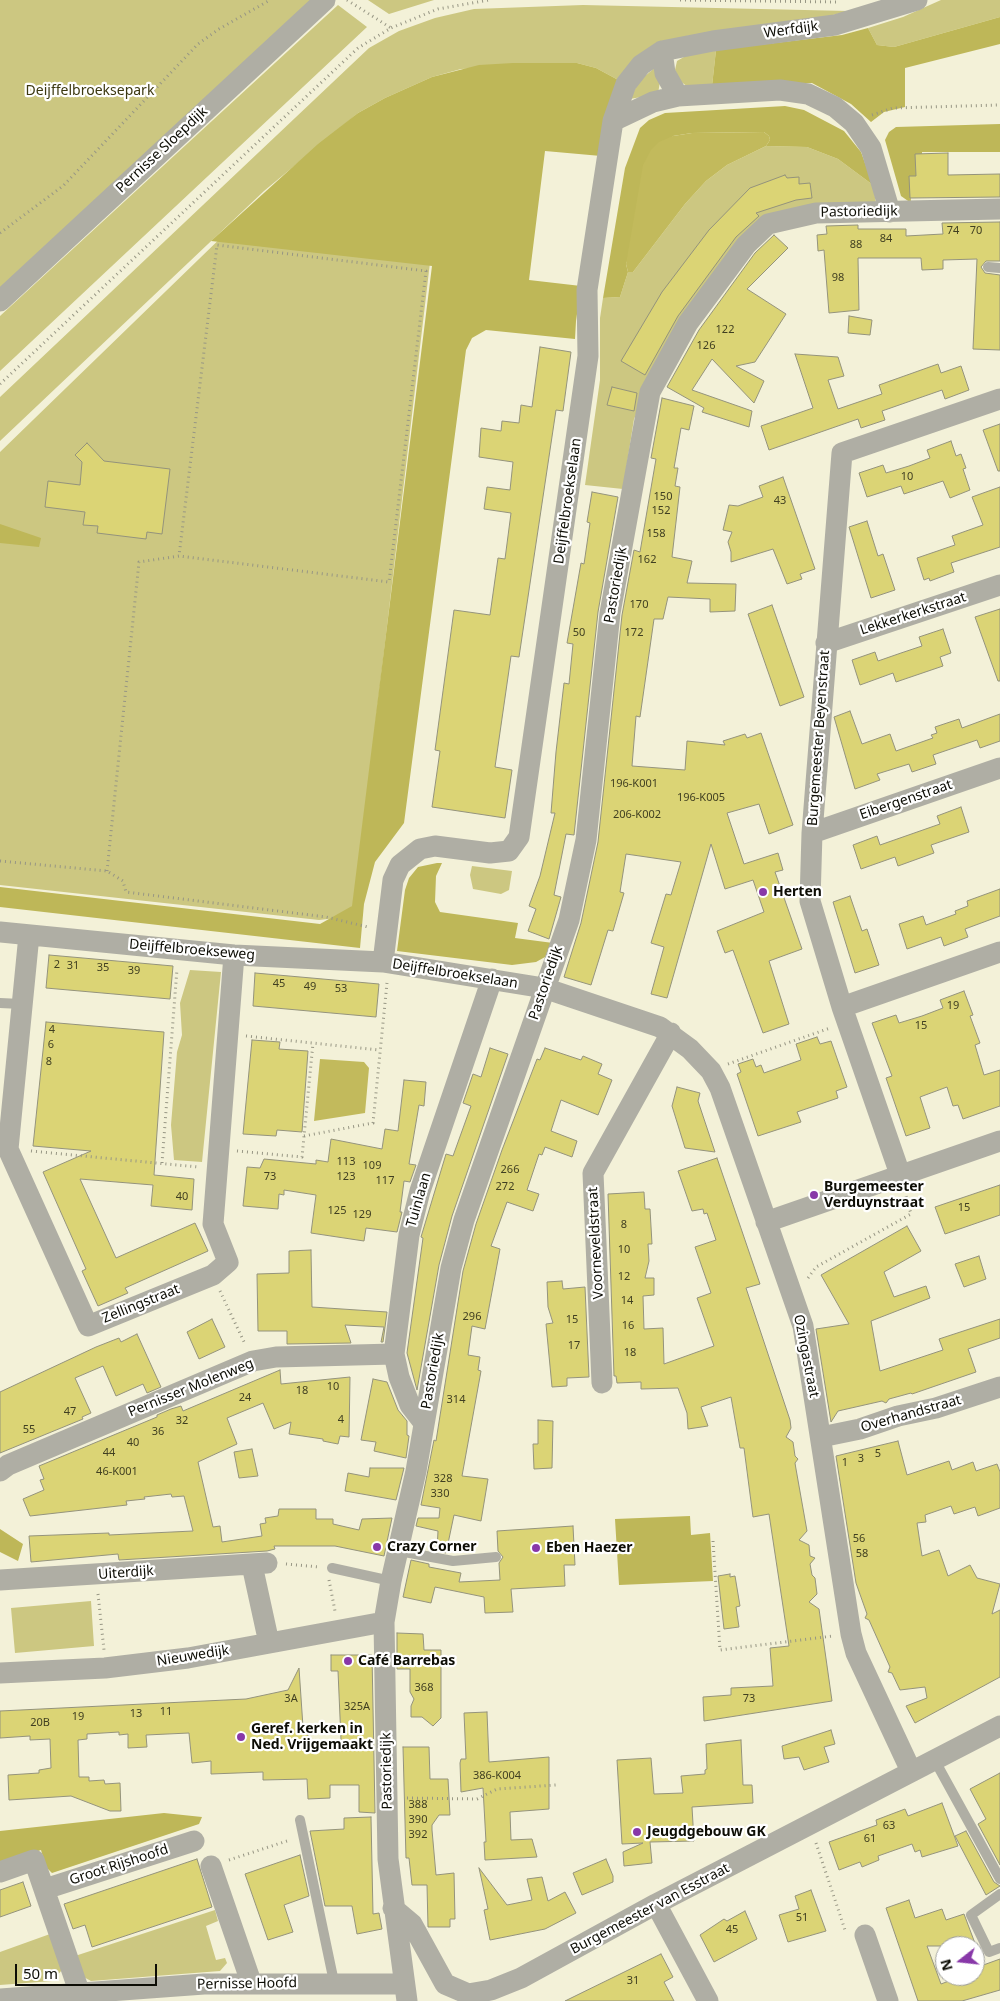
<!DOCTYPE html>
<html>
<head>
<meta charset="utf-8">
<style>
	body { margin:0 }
	#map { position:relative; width:1000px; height:2001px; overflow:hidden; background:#f3f1d8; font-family:"Noto Sans",sans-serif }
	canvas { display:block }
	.north { position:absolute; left:935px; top:1936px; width:50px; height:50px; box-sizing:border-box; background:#fff; border:1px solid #9e9e9b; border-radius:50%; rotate:254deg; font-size:14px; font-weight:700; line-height:20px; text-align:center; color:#0d0d05 }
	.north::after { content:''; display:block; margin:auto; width:18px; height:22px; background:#8838a8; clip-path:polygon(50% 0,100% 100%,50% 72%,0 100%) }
	.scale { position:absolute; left:15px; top:1964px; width:142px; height:22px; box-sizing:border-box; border:2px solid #0d0d05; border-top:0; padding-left:6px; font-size:15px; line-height:18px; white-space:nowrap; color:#0d0d05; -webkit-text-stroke:4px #fff; paint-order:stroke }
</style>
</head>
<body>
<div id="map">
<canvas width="1000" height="2001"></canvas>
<div class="north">N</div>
<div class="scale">50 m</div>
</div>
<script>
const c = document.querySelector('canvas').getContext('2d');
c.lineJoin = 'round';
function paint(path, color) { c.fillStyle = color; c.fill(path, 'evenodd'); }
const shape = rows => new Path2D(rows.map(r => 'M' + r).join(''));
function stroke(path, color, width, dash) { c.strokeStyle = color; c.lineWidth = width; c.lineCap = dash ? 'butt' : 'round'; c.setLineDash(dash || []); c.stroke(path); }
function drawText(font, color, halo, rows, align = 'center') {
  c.font = font + ' "Noto Sans",sans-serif'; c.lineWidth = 4.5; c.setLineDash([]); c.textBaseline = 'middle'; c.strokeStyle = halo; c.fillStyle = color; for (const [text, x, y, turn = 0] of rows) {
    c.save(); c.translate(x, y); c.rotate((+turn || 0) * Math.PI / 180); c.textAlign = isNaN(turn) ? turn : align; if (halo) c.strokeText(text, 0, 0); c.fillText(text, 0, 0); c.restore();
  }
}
const green = shape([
	[0,0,319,0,0,295],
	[368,0,434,0,389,14],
	[941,0,1000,0,1000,17,894,47,877,45,868,28,903,17],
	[338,5,367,27,0,371,0,316],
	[583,5,849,11,825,17,687,36,622,82,596,68,577,63,461,69,432,77,385,98,358,113,264,191,0,441,0,397,369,48,399,31,435,18,474,9],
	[716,50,712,86,688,87,680,81,675,70,677,61,689,54],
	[657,66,660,81,658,94,630,99,639,81],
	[766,146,807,147,838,159,873,185,876,203,769,215,650,381,634,419,623,489,585,485,600,380,600,318,603,298,620,297,628,272,633,272,685,204,706,181,727,165],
	[232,227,431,254,354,905,337,918,319,920,0,885,0,452],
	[472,866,512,871,509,890,501,894,473,889,470,875],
	[190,970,221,972,202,1162,174,1160,171,1125,177,1052,182,1035,180,1003],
	[91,1601,94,1646,15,1653,11,1608],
	[215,1910,218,1921,206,1926,216,1960,225,1958,227,1963,220,1971,91,1981,80,1975,75,1956],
	[50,1934,62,1970,52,1981,0,1985,0,1952]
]);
const forest = shape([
	[1000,17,1000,44,905,68,905,107,884,112,871,122,851,104,812,83,712,86,716,50,842,35,868,28,877,45,894,47],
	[513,63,577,63,596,68,622,82,601,156,545,151,529,280,581,286,576,321,575,339,486,330,472,338,466,350,404,823,375,862,364,904,360,948,0,907,0,887,320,924,352,906,432,266,211,241,318,144,358,113,385,98,432,77,479,65],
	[785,106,804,110,844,131,861,152,873,185,838,159,807,147,766,146,770,140,769,136,764,132,692,133,673,136,626,264,628,272,620,297,603,298,625,168,640,128,649,120,665,113],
	[1000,124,1000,152,922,152,923,180,910,180,911,203,901,196,885,140,889,132,896,127],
	[0,524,41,538,39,547,0,543],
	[437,863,442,863,436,876,435,902,440,912,518,923,515,938,553,943,545,957,536,962,512,965,397,951,405,890,409,878,418,867],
	[690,1516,691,1535,710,1533,713,1581,619,1585,615,1519],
	[0,1529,23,1544,18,1561,0,1552],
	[164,1813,202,1817,199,1824,52,1873,46,1867,41,1850,0,1864,0,1831]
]);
const water = shape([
	[764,132,769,136,770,140,766,146,727,165,706,181,685,204,633,272,628,272,626,264,643,165,651,150,659,142,673,136,692,133],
	[320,1059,364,1062,369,1068,365,1113,314,1121]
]);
const building = shape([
	[948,153,948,175,1000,174,1000,197,910,198,909,176,916,176,915,154,948,153],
	[785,175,787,178,799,177,799,184,810,183,812,198,796,200,756,213,759,216,736,237,678,316,645,375,621,361,662,292,709,230,750,188,785,175],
	[1000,222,1000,261,986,261,981,267,985,273,1000,275,1000,350,973,349,977,259,943,260,943,269,922,270,921,258,858,258,859,310,829,313,824,250,818,251,817,235,827,234,826,226,858,225,858,229,906,229,906,236,943,234,942,223,1000,222],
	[774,235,788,248,747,289,786,314,755,362,736,366,764,381,754,403,712,359,692,390,752,411,749,427,702,412,704,408,667,387,699,330,755,253,774,235],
	[849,316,872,320,870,335,848,333,849,316],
	[540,347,571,352,563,411,556,410,519,657,511,656,495,767,512,770,505,818,432,807,440,751,435,750,454,610,490,615,498,558,505,559,511,513,484,509,487,487,510,490,513,462,479,457,481,428,501,431,502,421,519,423,521,405,532,407,540,347],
	[795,354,838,357,844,376,828,380,838,409,882,394,879,385,938,364,941,373,961,366,969,390,945,399,942,390,882,411,885,420,861,428,858,419,769,450,761,426,813,408,795,354],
	[612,387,637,393,634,411,607,405,612,387],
	[662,398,694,406,689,430,681,428,674,468,678,468,675,486,680,487,672,557,692,561,687,583,736,584,735,611,710,612,710,599,668,597,663,619,654,619,640,717,636,716,632,766,685,770,687,741,725,745,723,741,745,734,747,738,761,733,793,825,769,834,759,804,727,813,744,864,778,853,783,870,775,872,802,949,769,961,789,1024,763,1033,733,950,725,953,717,931,764,912,753,880,725,889,711,844,667,998,651,994,664,947,651,943,666,894,671,895,681,862,626,854,620,892,624,893,613,931,608,930,591,985,564,977,581,923,598,842,622,615,634,550,640,552,646,517,656,459,651,458,662,398],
	[1000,424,1000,471,998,471,983,430,1000,424],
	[951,441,956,456,961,454,966,468,963,469,970,490,950,498,943,481,904,494,901,486,867,497,859,473,883,465,886,473,909,466,930,458,927,450,951,441],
	[87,443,104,461,170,469,162,534,147,532,146,539,97,533,98,526,83,525,85,512,45,507,48,481,80,485,82,462,75,455,87,443],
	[783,477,815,569,800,574,802,579,787,584,773,549,731,562,731,552,728,542,732,532,723,530,729,505,738,506,763,497,759,486,783,477],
	[1000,487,1000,547,951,563,954,572,930,581,929,578,924,580,917,558,955,545,952,536,983,525,972,497,1000,487],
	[592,492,618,497,598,612,574,835,566,834,554,895,561,897,549,939,528,931,536,909,529,906,540,876,555,813,551,813,556,752,564,683,569,684,573,644,567,643,581,563,584,564,590,523,587,522,592,492],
	[867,521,878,556,883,554,895,590,871,598,849,527,867,521],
	[772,605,804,697,780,706,748,614,772,605],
	[1000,609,1000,681,998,681,975,617,1000,609],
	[943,629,951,653,940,657,943,666,896,682,893,673,860,685,852,660,875,652,878,661,901,653,922,646,919,637,943,629],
	[850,711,862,744,890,734,896,751,933,738,931,735,937,733,935,727,959,719,962,728,1000,714,1000,741,980,748,977,740,933,755,936,764,912,772,909,764,877,774,880,780,855,789,834,717,850,711],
	[961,807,969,832,931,845,934,853,898,866,895,857,861,869,853,845,877,836,880,845,940,824,937,816,961,807],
	[1000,889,1000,916,965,929,968,937,944,946,941,937,907,949,899,924,923,916,926,925,956,914,955,911,968,906,967,901,1000,889],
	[850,896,862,931,867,929,879,965,855,973,833,902,850,896],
	[49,955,173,966,170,999,46,988,49,955],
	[255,973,379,984,376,1017,253,1006,255,973],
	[964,991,973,1015,970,1016,980,1043,975,1045,984,1075,1000,1070,1000,1106,963,1119,958,1105,953,1106,947,1087,920,1097,930,1128,906,1136,886,1078,892,1076,872,1023,896,1015,899,1023,922,1016,943,1008,940,1000,964,991],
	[46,1022,164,1032,154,1175,194,1179,192,1210,151,1206,153,1185,80,1179,116,1258,195,1223,208,1251,125,1288,128,1293,98,1306,82,1271,86,1269,43,1172,91,1151,33,1146,46,1022],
	[817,1037,820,1044,831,1041,847,1087,836,1091,838,1098,797,1112,801,1122,758,1136,737,1074,741,1072,738,1064,753,1059,756,1067,761,1065,764,1073,801,1060,796,1044,817,1037],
	[252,1040,280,1042,279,1049,308,1051,302,1132,277,1130,276,1136,243,1134,252,1040],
	[490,1048,508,1054,452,1216,439,1265,417,1390,407,1353,423,1238,421,1237,446,1154,453,1156,471,1106,463,1103,473,1074,481,1077,490,1048],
	[545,1048,581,1060,583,1056,602,1064,598,1074,612,1080,598,1115,561,1100,551,1131,577,1141,572,1157,545,1147,542,1155,539,1154,527,1190,539,1194,533,1211,507,1202,491,1246,500,1249,485,1329,472,1326,468,1355,480,1357,478,1370,481,1371,462,1476,488,1479,481,1521,454,1515,446,1553,437,1551,438,1531,416,1526,418,1518,439,1518,440,1508,421,1505,434,1440,436,1441,463,1271,476,1224,502,1150,537,1059,540,1060,545,1048],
	[404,1080,426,1082,424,1106,419,1105,409,1164,416,1165,410,1182,404,1181,400,1212,402,1212,397,1232,366,1228,364,1241,311,1233,316,1195,284,1190,284,1195,279,1194,278,1209,243,1206,247,1167,260,1168,264,1159,316,1164,316,1160,328,1162,331,1139,382,1149,385,1129,398,1131,404,1080],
	[677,1087,700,1093,698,1101,715,1152,685,1148,672,1106,677,1087],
	[717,1158,760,1284,746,1288,790,1420,791,1428,786,1437,793,1442,795,1456,798,1459,795,1463,796,1469,807,1531,799,1540,809,1545,810,1556,815,1558,810,1564,812,1575,815,1578,817,1594,809,1602,819,1609,832,1701,704,1721,703,1697,731,1695,731,1688,773,1686,770,1648,789,1646,769,1514,753,1517,744,1448,740,1448,731,1397,701,1407,708,1426,688,1429,687,1413,678,1388,641,1389,641,1382,617,1383,616,1376,614,1376,608,1194,644,1192,645,1209,650,1209,652,1244,648,1244,649,1261,645,1278,654,1278,654,1295,643,1296,644,1329,663,1328,664,1364,714,1346,697,1298,711,1293,695,1247,716,1240,707,1213,704,1214,703,1209,692,1211,678,1171,717,1158],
	[1000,1185,1000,1215,945,1234,935,1207,1000,1185],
	[907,1226,921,1251,884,1272,894,1297,926,1286,930,1298,871,1321,880,1371,943,1350,939,1339,1000,1319,1000,1338,968,1349,976,1372,912,1394,911,1393,889,1399,886,1403,882,1401,838,1411,831,1422,816,1329,849,1324,821,1275,907,1226],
	[311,1250,312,1307,387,1312,383,1342,381,1342,384,1327,345,1325,351,1343,287,1344,287,1331,258,1331,257,1274,289,1273,289,1251,311,1250],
	[979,1256,986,1279,964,1287,955,1264,979,1256],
	[562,1281,563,1289,585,1287,589,1377,567,1378,567,1386,552,1387,546,1324,553,1323,548,1307,547,1282,562,1281],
	[212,1319,225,1347,199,1359,187,1332,212,1319],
	[137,1334,161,1387,147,1393,143,1384,116,1396,103,1366,75,1378,91,1413,82,1417,83,1419,0,1453,0,1392,96,1347,119,1338,121,1342,137,1334],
	[280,1370,281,1384,350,1377,349,1437,340,1436,338,1444,323,1441,323,1439,289,1434,291,1422,274,1429,263,1403,227,1418,237,1444,198,1462,213,1527,220,1526,222,1542,262,1536,260,1524,266,1523,265,1518,278,1516,279,1509,316,1509,316,1519,333,1519,333,1524,359,1530,362,1519,392,1518,384,1556,335,1546,274,1546,275,1549,267,1551,119,1560,118,1554,31,1562,29,1536,109,1533,109,1535,193,1531,184,1496,172,1497,171,1494,144,1497,145,1499,126,1501,127,1505,30,1516,23,1499,44,1490,40,1480,44,1479,39,1466,157,1417,157,1415,171,1409,181,1406,183,1411,280,1370],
	[373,1379,387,1382,398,1410,407,1421,407,1435,409,1436,406,1458,374,1451,376,1442,361,1440,373,1379],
	[538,1420,553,1421,552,1468,534,1469,533,1444,538,1444,538,1420],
	[898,1441,907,1475,949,1461,952,1470,973,1462,976,1471,997,1464,1000,1472,1000,1508,978,1516,975,1507,954,1514,951,1506,925,1515,926,1522,917,1523,922,1556,939,1550,948,1576,970,1565,977,1578,1000,1584,992,1614,1000,1610,1000,1677,915,1723,906,1706,927,1698,925,1687,900,1690,892,1673,888,1672,890,1667,869,1620,865,1618,867,1614,856,1583,836,1456,898,1441],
	[252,1449,258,1476,239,1478,234,1452,252,1449],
	[370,1468,404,1468,396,1500,345,1491,348,1473,369,1477,370,1468],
	[573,1526,575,1565,564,1565,565,1586,511,1589,513,1612,485,1613,484,1597,435,1587,431,1603,403,1597,411,1560,429,1564,429,1567,461,1573,459,1582,500,1580,499,1563,503,1557,498,1551,497,1531,573,1526],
	[730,1574,730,1577,735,1576,740,1606,736,1607,739,1627,724,1629,718,1576,730,1574],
	[397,1633,423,1634,424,1650,441,1650,441,1718,433,1726,422,1717,411,1717,411,1706,414,1699,410,1692,410,1669,397,1669,397,1633],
	[331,1655,372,1655,375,1813,359,1812,359,1785,330,1785,330,1798,308,1799,307,1779,263,1780,263,1772,211,1774,211,1761,192,1763,189,1733,146,1735,147,1747,128,1748,128,1734,119,1735,119,1732,87,1734,87,1739,78,1740,79,1777,89,1777,89,1781,104,1780,105,1784,120,1783,121,1811,110,1811,71,1796,9,1800,8,1775,39,1773,39,1770,51,1768,50,1739,30,1740,30,1736,0,1738,0,1711,246,1699,288,1690,299,1668,303,1727,308,1726,308,1742,341,1740,338,1671,331,1671,331,1655],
	[487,1712,489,1762,549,1757,549,1809,510,1812,511,1840,532,1839,537,1857,485,1860,484,1842,486,1842,483,1788,461,1792,460,1763,461,1759,466,1759,464,1713,487,1712],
	[831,1730,835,1744,824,1747,829,1762,804,1770,799,1757,784,1759,782,1746,831,1730],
	[741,1740,743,1785,752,1785,753,1803,692,1807,694,1841,650,1842,652,1863,624,1866,623,1852,643,1843,622,1844,617,1760,651,1758,654,1794,683,1793,681,1776,705,1774,705,1770,707,1769,706,1744,741,1740],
	[403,1747,429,1747,430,1779,448,1779,450,1815,439,1815,432,1825,432,1830,436,1875,454,1873,455,1919,450,1919,450,1927,428,1927,427,1885,412,1885,409,1858,406,1858,403,1747],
	[1000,1773,1000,1865,978,1824,986,1819,970,1789,1000,1773],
	[942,1803,958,1846,922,1857,920,1850,915,1852,912,1844,878,1856,879,1860,862,1867,860,1862,839,1870,829,1842,877,1825,876,1820,905,1809,908,1816,942,1803],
	[371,1817,373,1914,379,1913,382,1929,357,1934,352,1906,325,1906,310,1831,344,1829,344,1818,371,1817],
	[966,1831,994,1882,1000,1886,986,1895,955,1836,966,1831],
	[300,1855,309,1896,284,1905,293,1932,268,1940,245,1874,300,1855],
	[197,1859,212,1907,92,1947,85,1925,73,1929,64,1904,197,1859],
	[606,1859,613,1876,613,1882,582,1895,573,1873,606,1859],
	[479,1868,507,1905,532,1900,527,1879,542,1877,548,1901,565,1892,576,1913,545,1929,490,1940,484,1910,488,1909,479,1868],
	[23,1882,31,1906,0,1917,0,1890,23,1882],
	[811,1890,826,1931,788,1942,779,1915,799,1909,795,1896,811,1890],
	[909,1900,915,1918,942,1909,946,1920,964,1914,976,1946,927,1946,941,1984,962,1976,975,1976,975,1968,1000,1959,1000,1990,962,2001,918,2001,886,1908,909,1900],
	[745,1911,757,1939,714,1962,700,1935,724,1919,727,1921,745,1911],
	[661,1954,673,1977,664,1982,674,2001,565,2001,661,1954]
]);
const path = shape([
	[347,0,391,28],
	[680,0,839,2],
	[872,115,893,108,1000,105],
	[0,233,63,186,198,44,219,29,270,0],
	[0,384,358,48,391,28,438,9,489,0],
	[0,861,107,871,123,881,126,892,326,917,368,927],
	[107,871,139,562,179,556,217,245,426,271,389,582,179,556],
	[246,1036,379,1050],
	[728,1064,830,1028],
	[304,1136,373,1123,387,983],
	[31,1151,198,1167],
	[237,1151,302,1157,313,1043],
	[162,1163,177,969],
	[808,1278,816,1267,911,1214,906,1196],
	[220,1291,245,1344],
	[713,1541,720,1650,833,1636],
	[286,1564,319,1567],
	[329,1580,335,1611],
	[98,1594,104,1650],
	[407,1798,477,1799,497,1789,556,1785],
	[816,1843,845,1930],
	[229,1860,290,1840]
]);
const service = shape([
	[988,267,1000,268],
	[0,1003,21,1004],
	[399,1551,453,1561,496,1557],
	[332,1568,391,1581],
	[934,1759,1000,1879],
	[300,1820,334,1982],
	[1000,1894,971,1915,989,1952,1000,1948]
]);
const minor = shape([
	[662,51,665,73,678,96],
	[613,121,626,84,641,65,662,51,713,41,835,25,917,0],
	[890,212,871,148,854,123,835,107,808,94,780,90,678,96,653,102,613,121,587,290,588,356,519,837,509,851,490,853,435,846,420,849,400,865,393,880,383,962,544,988,660,1027,690,1049,711,1071,720,1088,803,1326,851,1634,856,1653,911,1771],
	[0,301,325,0],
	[826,643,1000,585],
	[812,833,1000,768],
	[0,932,234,955,383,962],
	[29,935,8,1149,88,1326,213,1275,228,1262,213,1224,234,955],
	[842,1007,1000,952],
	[901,1177,842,1007,810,901,812,833,842,453,1000,399],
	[766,1222,1000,1141],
	[602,1383,593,1173,671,1033],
	[424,1423,410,1405,399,1377,394,1354,409,1235,420,1191,492,979],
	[821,1437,860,1429,898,1416,936,1408,1000,1387],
	[0,1471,8,1465,253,1361,276,1357,394,1354],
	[252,1565,269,1643],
	[0,1580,267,1563],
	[0,1673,105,1668,188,1658,384,1622],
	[211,1866,251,1982],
	[0,1872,34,1860,80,1994],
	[45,1889,194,1841],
	[656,1904,708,2001],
	[393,1908,412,1924,445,1984,468,1994,491,1990,521,1978,656,1904,1000,1726],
	[865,1935,888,2001],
	[0,1999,204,1984,404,1984],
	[407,2001,388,1859,384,1622,391,1581,416,1471,451,1268,464,1220,569,920,586,840,610,613,650,392,688,323,746,245,768,224,816,213,1000,209]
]);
const markers = [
	[763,892,5,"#8838a8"],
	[814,1195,5,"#8838a8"],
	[377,1547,5,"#8838a8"],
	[536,1548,5,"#8838a8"],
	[348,1661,5,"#8838a8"],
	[241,1737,5,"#8838a8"],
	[637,1832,5,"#8838a8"]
];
const numberNames = [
	["74",953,231],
	["70",976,231],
	["84",886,239],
	["88",856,245],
	["98",838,278],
	["122",725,330],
	["126",706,346],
	["10",907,477],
	["150",663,497],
	["43",780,501],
	["152",661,511],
	["158",656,534],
	["162",647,560],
	["170",639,605],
	["50",579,633],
	["172",634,633],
	["196-K001",634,784],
	["196-K005",701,798],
	["206-K002",637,815],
	["2",57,965],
	["31",73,966],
	["35",103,968],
	["39",134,971],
	["45",279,984],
	["49",310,987],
	["53",341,989],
	["19",953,1006],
	["15",921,1026],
	["4",52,1030],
	["6",51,1045],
	["8",49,1062],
	["113",346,1162],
	["109",372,1166],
	["266",510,1170],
	["73",270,1177],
	["123",346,1177],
	["117",385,1181],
	["272",505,1187],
	["40",182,1197],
	["15",964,1208],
	["125",337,1211],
	["129",362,1215],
	["8",624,1225],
	["10",624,1250],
	["12",624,1277],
	["14",627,1301],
	["296",472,1317],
	["15",572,1320],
	["16",628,1326],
	["17",574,1346],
	["18",630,1353],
	["10",333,1387],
	["18",302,1391],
	["24",245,1398],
	["314",456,1400],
	["47",70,1412],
	["4",341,1420],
	["32",182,1421],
	["55",29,1430],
	["36",158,1432],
	["40",133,1443],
	["44",109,1453],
	["5",878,1454],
	["3",861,1459],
	["1",845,1463],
	["46-K001",117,1472],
	["328",443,1479],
	["330",440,1494],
	["56",859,1539],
	["58",862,1554],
	["368",424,1688],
	["3A",291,1699],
	["73",749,1699],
	["325A",357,1707],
	["11",166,1712],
	["13",136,1714],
	["19",78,1717],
	["20B",40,1723],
	["386-K004",497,1776],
	["388",418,1805],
	["390",418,1820],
	["63",889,1826],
	["392",418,1835],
	["61",870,1839],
	["51",802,1918],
	["45",732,1930],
	["31",633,1981]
];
const streetNames = [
	["Werfdijk",791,30,-8],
	["Pernisse Sloepdijk",162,150,-43],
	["Pastoriedijk",859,212,-1],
	["Deijffelbroekselaan",568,501,-82],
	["Pastoriedijk",616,585,-80],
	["Lekkerkerkstraat",913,614,-18],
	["Burgemeester Beyenstraat",819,738,-86],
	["Eibergenstraat",906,800,-19],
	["Deijffelbroekseweg",192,950,5],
	["Deijffelbroekselaan",455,974,9],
	["Pastoriedijk",546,983,-71],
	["Tuinlaan",419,1200,-74],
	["Voorneveldstraat",596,1243,-93],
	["Zellingstraat",141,1304,-22],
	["Ozingastraat",806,1356,79],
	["Pastoriedijk",433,1371,-80],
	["Pernisser Molenweg",191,1388,-22],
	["Overhandstraat",911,1414,-16],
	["Uiterdijk",126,1573,-4],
	["Nieuwedijk",193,1656,-9],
	["Pastoriedijk",387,1771,-91],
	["Groot Rijshoofd",119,1865,-18],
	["Burgemeester van Esstraat",650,1909,-28],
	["Pernisse Hoofd",247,1984,-1]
];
const parkNames = [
	["Deijffelbroeksepark",90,91]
];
const poiNames = [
	["Herten",773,892],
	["Burgemeester",824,1187],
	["Verduynstraat",824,1203],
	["Crazy Corner",387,1547],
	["Eben Haezer",546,1548],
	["Café Barrebas",358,1661],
	["Geref. kerken in",251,1729],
	["Ned. Vrijgemaakt",251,1745],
	["Jeugdgebouw GK",647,1832]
];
paint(green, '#ccc781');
paint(forest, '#beb758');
paint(water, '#c2ba5c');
paint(building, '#dbd475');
stroke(building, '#94937c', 1);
stroke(path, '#979684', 3, [1, 4]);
stroke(service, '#afaea4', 10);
stroke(minor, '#afaea4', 21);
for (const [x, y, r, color] of markers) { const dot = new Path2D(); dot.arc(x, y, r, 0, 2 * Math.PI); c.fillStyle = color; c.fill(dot); stroke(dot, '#fff', 2); }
drawText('11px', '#403f21', null, numberNames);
drawText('14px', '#0d0d05', '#fff', streetNames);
drawText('14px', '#3c3810', '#fff', parkNames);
drawText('bold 14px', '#0d0d05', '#fff', poiNames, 'left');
</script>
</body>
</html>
